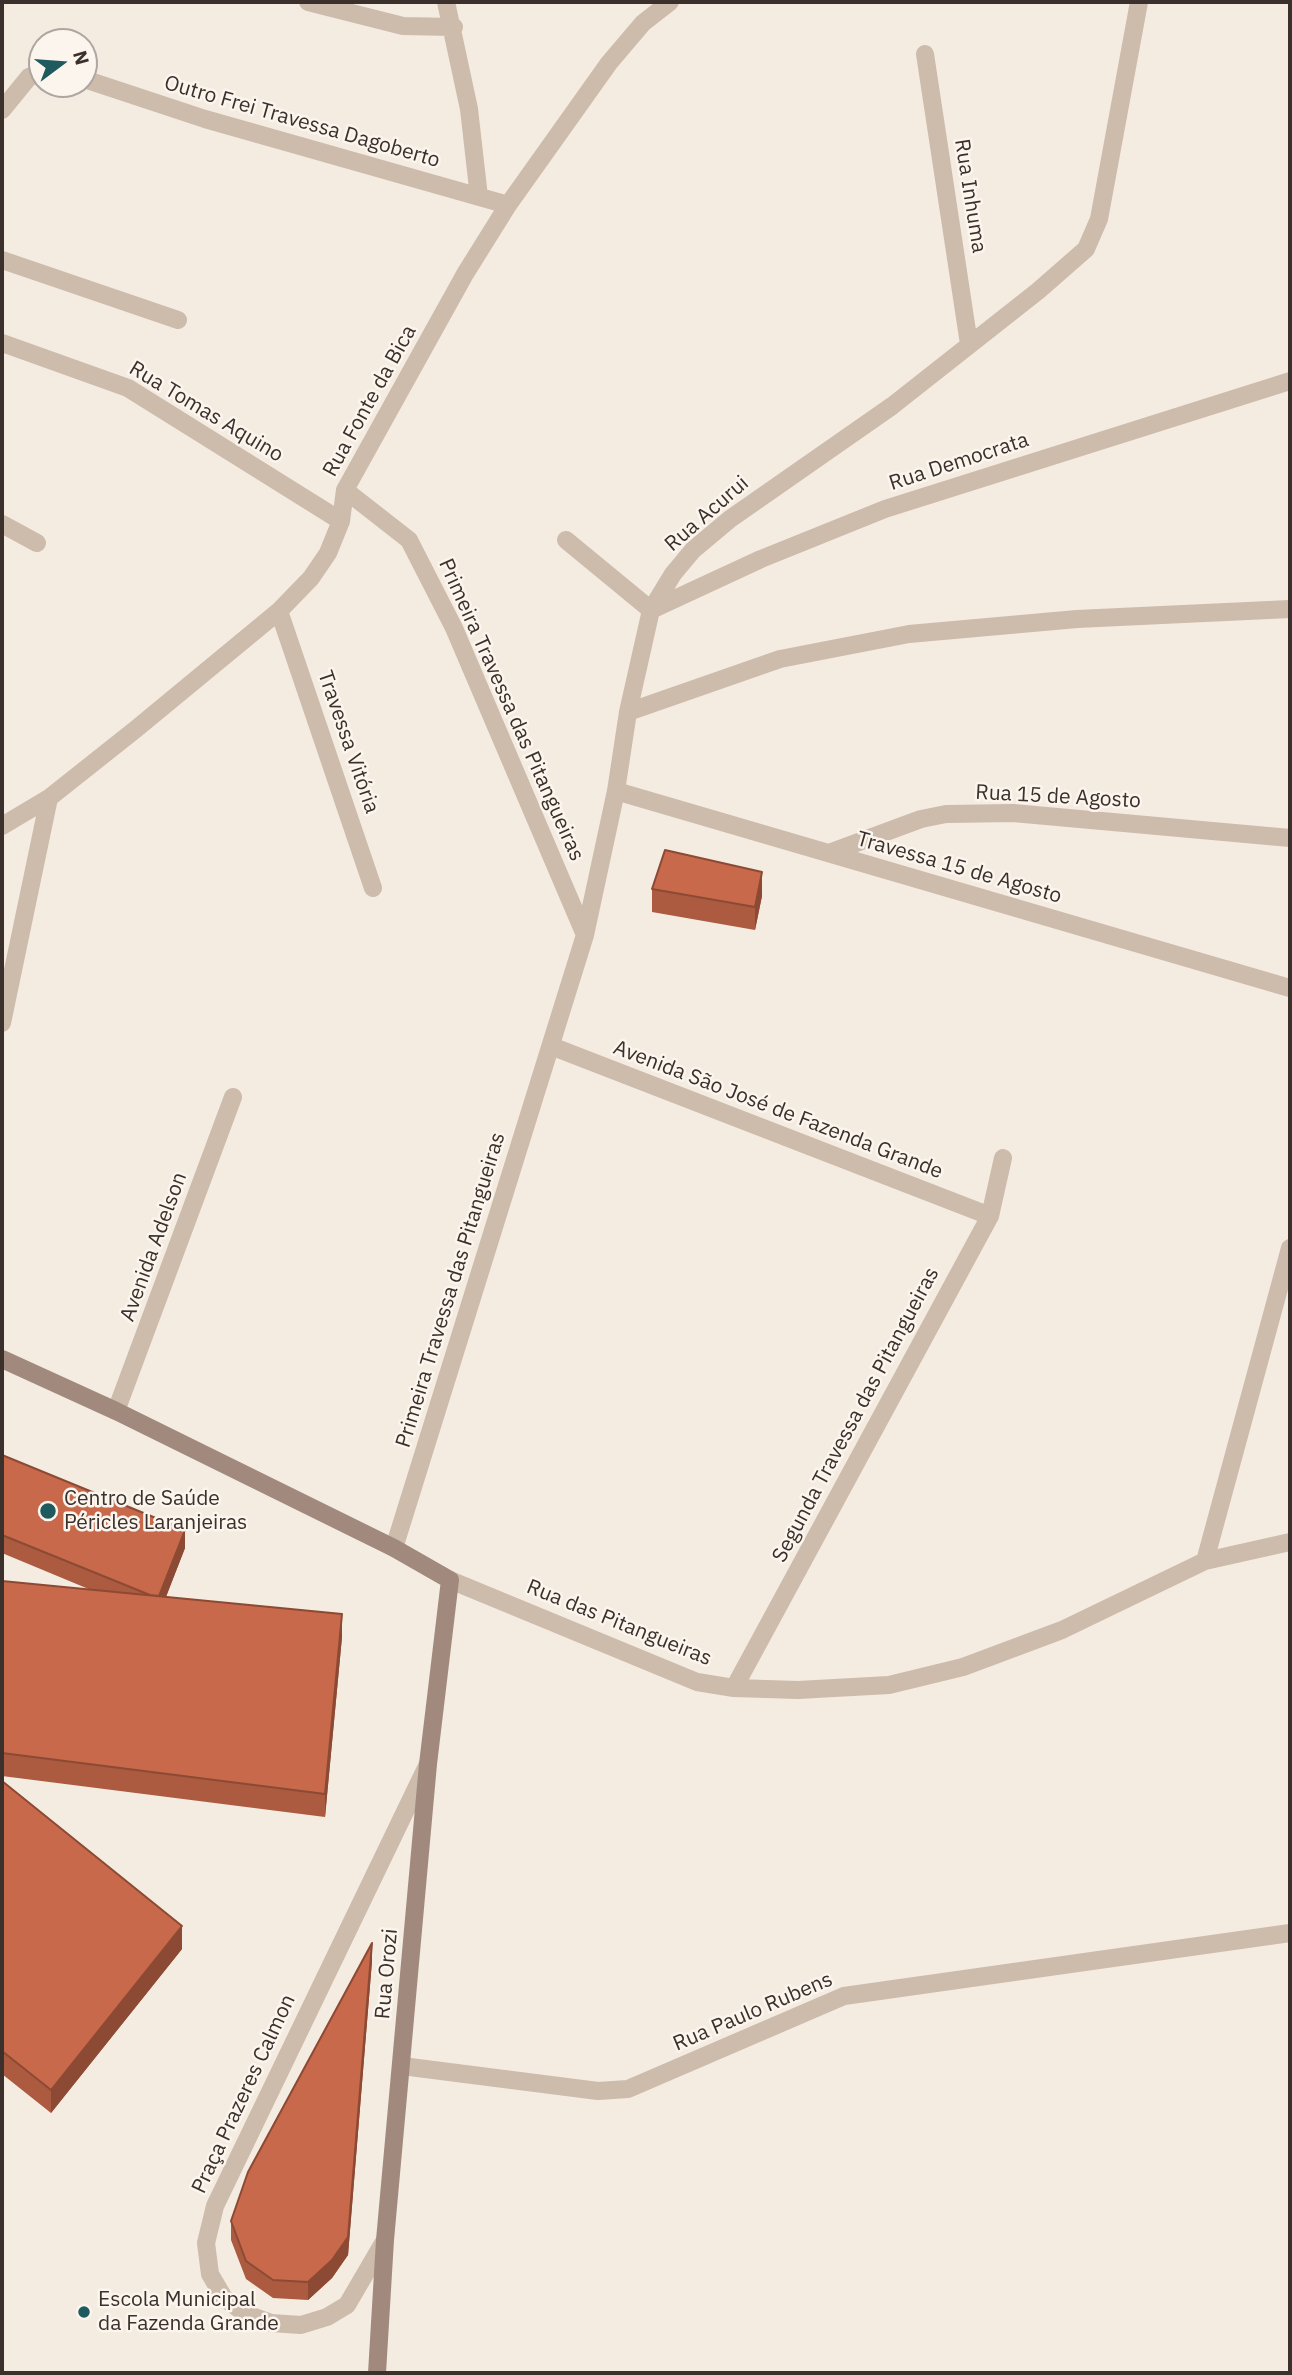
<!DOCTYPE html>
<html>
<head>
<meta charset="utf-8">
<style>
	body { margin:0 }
	#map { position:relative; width:1292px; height:2375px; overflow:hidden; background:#f4ebe1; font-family:"IBM Plex Sans",sans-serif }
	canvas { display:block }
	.frame { position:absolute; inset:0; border:4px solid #3b302b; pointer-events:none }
	.north { position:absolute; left:28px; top:28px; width:70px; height:70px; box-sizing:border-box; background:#fbf5ee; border:2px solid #aea6a0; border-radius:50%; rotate:74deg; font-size:19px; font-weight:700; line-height:28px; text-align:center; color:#3b302b }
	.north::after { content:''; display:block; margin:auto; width:24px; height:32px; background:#1f5a5e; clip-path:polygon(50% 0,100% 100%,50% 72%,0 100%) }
</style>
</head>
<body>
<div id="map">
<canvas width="1292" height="2375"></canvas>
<div class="frame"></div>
<div class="north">N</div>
</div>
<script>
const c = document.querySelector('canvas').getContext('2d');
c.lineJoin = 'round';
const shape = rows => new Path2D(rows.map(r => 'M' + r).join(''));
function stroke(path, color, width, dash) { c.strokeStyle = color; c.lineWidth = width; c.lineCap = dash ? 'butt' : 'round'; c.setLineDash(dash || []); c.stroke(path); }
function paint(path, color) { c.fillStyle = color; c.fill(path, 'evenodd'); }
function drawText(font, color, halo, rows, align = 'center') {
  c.font = font + ' "IBM Plex Sans",sans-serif'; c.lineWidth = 5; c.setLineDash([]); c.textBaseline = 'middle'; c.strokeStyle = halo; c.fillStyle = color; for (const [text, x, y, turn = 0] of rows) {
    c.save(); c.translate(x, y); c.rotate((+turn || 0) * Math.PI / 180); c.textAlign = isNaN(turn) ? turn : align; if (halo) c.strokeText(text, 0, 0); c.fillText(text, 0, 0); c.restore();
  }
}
const lane = shape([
	[385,2240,347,2305,327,2317,301,2325,271,2323,246,2314,224,2298,210,2274,206,2243,215,2206,428,1764]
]);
const street = shape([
	[308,2,403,26,454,27],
	[446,2,469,109,479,197],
	[925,54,969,344],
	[84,79,205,119,508,205],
	[2,110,29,77,42,72],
	[2,260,178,320],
	[2,343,128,388,341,521],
	[345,490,409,540,454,628,585,935],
	[2,524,37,543],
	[566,540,651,610,761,559,885,509,1290,381],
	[279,611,373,888],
	[628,712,780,659,909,634,1077,619,1290,609],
	[616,791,1290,988],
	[2,826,49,798,136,729,279,611,311,578,328,553,341,521,345,490,465,274,508,205,609,63,643,23,670,2],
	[829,853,921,819,946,814,1013,813,1290,838],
	[2,1023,49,798],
	[551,1046,990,1216],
	[116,1411,233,1097],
	[394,1548,585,935,616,791,628,712,651,610,673,574,693,550,730,519,892,406,1038,291,1086,249,1099,219,1139,2],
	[1205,1561,1290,1248],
	[450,1580,697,1682,734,1688,798,1690,889,1685,963,1667,1062,1630,1205,1561,1290,1542],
	[734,1688,990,1216,1003,1158],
	[402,2066,598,2091,628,2089,844,1996,1290,1933]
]);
const secondary = shape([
	[2,1359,116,1411,394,1548,450,1580,428,1764,385,2240,377,2373]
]);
const wall = shape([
	[652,889,762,896,755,930,652,912],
	[2,1455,185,1548,166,1597,342,1637,325,1817,2,1776,2,1581,91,1590,2,1553],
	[2,1781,182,1949,51,2113,2,2074],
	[372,1961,348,2255,332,2278,308,2300,273,2298,246,2279,231,2240,231,2221]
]);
const shadedWall = shape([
	[762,872,762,896,755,930,755,907],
	[185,1530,185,1548,158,1617,158,1598],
	[342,1614,342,1637,325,1817,325,1794],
	[182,1926,182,1949,51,2113,51,2090],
	[372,1943,372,1961,348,2255,332,2278,308,2300,308,2282]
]);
const building = shape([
	[665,850,762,872,755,907,652,889,665,850],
	[2,1455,185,1530,159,1596,150,1595,2,1535,2,1455],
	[2,1581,342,1614,325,1794,2,1753,2,1581],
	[2,1781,182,1926,51,2090,2,2051,2,1781],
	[372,1943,348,2237,332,2260,308,2282,273,2280,246,2261,231,2221,248,2172,372,1943]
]);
const markers = [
	[48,1511,9,"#1f5a5e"],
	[84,2312,7,"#1f5a5e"]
];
const streetNames = [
	["Outro Frei Travessa Dagoberto",302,122,16],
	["Rua Inhuma",970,196,81],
	["Rua Fonte da Bica",370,401,-61],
	["Rua Tomas Aquino",206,412,31],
	["Rua Democrata",959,462,-18],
	["Rua Acurui",707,514,-41],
	["Primeira Travessa das Pitangueiras",511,710,66],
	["Travessa Vitória",348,742,71],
	["Rua 15 de Agosto",1058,797,3],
	["Travessa 15 de Agosto",959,868,16],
	["Avenida São José de Fazenda Grande",778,1110,21],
	["Avenida Adelson",154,1247,-70],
	["Primeira Travessa das Pitangueiras",451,1290,-73],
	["Segunda Travessa das Pitangueiras",856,1415,-62],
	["Rua das Pitangueiras",619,1623,22],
	["Rua Orozi",387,1974,-85],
	["Rua Paulo Rubens",753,2012,-23],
	["Praça Prazeres Calmon",244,2094,-65]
];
const poiNames = [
	["Centro de Saúde",64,1499],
	["Péricles Laranjeiras",64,1523],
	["Escola Municipal",98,2300],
	["da Fazenda Grande",98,2324]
];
stroke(lane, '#cdbbac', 18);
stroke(street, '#cdbbac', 18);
stroke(secondary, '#a18a7d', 18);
paint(wall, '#ac5a40');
paint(shadedWall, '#8c4a34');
paint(building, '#c8694b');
stroke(building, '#8c4a34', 2);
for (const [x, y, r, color] of markers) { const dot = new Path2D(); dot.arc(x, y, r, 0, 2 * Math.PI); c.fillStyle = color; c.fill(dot); stroke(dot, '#fbf5ee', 2.5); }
drawText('21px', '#3b302b', '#fbf5ee', streetNames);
drawText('21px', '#3b302b', '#fbf5ee', poiNames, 'left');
</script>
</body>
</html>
